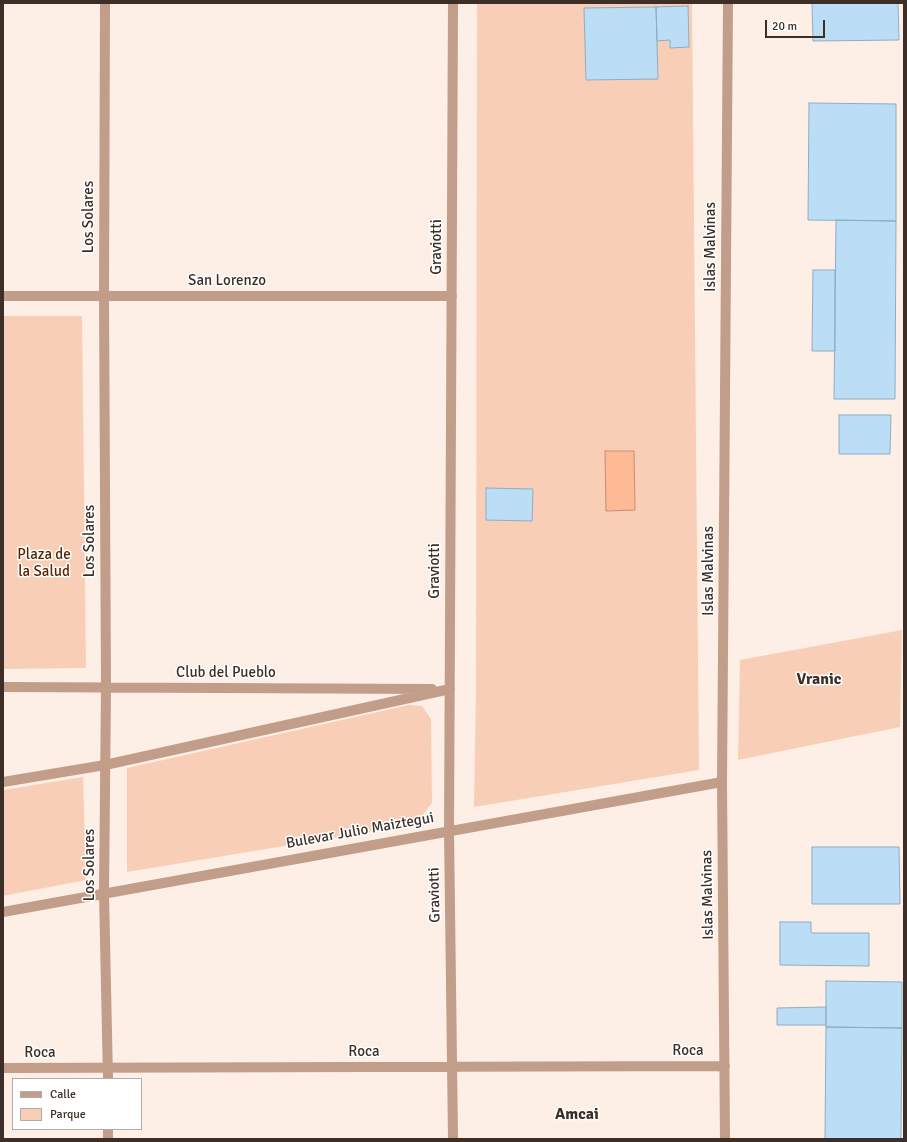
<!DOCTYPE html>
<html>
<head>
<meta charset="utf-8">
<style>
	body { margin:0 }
	#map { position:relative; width:907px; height:1142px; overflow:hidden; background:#fdeee6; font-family:Signika,sans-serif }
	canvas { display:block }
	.frame { position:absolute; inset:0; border:4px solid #3d2f27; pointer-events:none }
	.legend { position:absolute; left:12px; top:1078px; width:130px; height:52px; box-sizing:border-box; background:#fff; border:1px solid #b1aca9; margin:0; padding:5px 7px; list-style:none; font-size:12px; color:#3d2f27 }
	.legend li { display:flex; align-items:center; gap:8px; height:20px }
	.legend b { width:20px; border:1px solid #b1aca9 }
	.scale { position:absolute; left:765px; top:20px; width:60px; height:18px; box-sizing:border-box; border:2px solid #3d2f27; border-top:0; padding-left:5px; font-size:12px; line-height:14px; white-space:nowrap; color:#3d2f27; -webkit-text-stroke:3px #fff; paint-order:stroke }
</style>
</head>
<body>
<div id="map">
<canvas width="907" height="1142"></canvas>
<div class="frame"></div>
<ul class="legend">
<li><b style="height:5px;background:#c29d89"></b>Calle</li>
<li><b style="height:11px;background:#f9ceb6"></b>Parque</li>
</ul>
<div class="scale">20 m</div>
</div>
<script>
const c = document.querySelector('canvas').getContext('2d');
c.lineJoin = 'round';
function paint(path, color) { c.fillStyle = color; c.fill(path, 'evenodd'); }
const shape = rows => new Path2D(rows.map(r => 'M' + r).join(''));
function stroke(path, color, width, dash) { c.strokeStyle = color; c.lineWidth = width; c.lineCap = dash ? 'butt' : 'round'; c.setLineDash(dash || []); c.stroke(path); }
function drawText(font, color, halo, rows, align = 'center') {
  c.font = font + ' Signika,sans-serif'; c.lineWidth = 3; c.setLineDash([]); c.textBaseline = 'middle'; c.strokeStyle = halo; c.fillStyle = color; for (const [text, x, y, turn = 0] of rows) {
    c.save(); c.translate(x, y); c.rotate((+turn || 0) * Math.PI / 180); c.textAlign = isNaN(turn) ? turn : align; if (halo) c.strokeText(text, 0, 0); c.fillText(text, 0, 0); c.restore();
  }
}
const green = shape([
	[477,3,692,3,699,770,474,807,476,688],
	[3,316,82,316,86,668,3,669],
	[902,630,900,727,738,760,740,660],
	[409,705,422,706,431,719,432,803,421,817,393,828,127,872,127,768],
	[83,777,86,880,3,896,3,790]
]);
const water = shape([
	[605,451,634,451,635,510,606,511,605,451]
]);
const building = shape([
	[812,3,898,3,899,40,813,41,812,3],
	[688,6,689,47,670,48,670,40,657,41,656,7,688,6],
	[656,7,658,79,586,80,584,8,656,7],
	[809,103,896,104,896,221,808,220,809,103],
	[836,220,896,221,895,399,834,399,836,220],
	[813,270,835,270,835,351,812,351,813,270],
	[839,415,891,415,890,454,839,454,839,415],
	[486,488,533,489,532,521,486,520,486,488],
	[812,847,899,847,900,904,812,904,812,847],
	[780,922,811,922,811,933,869,933,869,966,780,965,780,922],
	[826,981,902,982,902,1028,826,1027,826,981],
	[826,1007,826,1025,777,1025,777,1008,826,1007],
	[826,1027,902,1028,901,1139,825,1139,826,1027]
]);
const minor = shape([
	[105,3,104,297,106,687,104,894,108,1079],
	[3,296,452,296],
	[3,687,432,689],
	[3,782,105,765,450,689],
	[3,912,722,782],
	[3,1068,725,1066],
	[108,1129,108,1139],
	[453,1139,449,830,453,3],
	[725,1139,722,782,728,3]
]);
const streetNames = [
	["Los Solares",89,217,-90],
	["Graviotti",437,247,-90],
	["Islas Malvinas",711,247,-90],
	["San Lorenzo",227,281],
	["Los Solares",90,541,-90],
	["Graviotti",435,571,-90],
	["Islas Malvinas",709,571,-90],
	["Club del Pueblo",226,673],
	["Bulevar Julio Maiztegui",360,831,-10],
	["Los Solares",90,865,-90],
	["Graviotti",435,895,-91],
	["Islas Malvinas",708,895,-91],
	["Roca",688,1051],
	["Roca",364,1052],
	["Roca",40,1053]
];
const parkNames = [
	["Plaza de",44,555],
	["la Salud",44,572]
];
const neighbourhoodNames = [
	["Vranic",819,680],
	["Amcai",577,1115]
];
paint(green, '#f9ceb6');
paint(water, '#fdba94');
stroke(water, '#c39073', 1);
paint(building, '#bbdef6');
stroke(building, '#8caec5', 1);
stroke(minor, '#c29d89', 10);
drawText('15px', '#3d2f27', '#fff', streetNames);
drawText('15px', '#582600', '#fff', parkNames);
drawText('bold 16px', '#3d2f27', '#fff', neighbourhoodNames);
</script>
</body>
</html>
